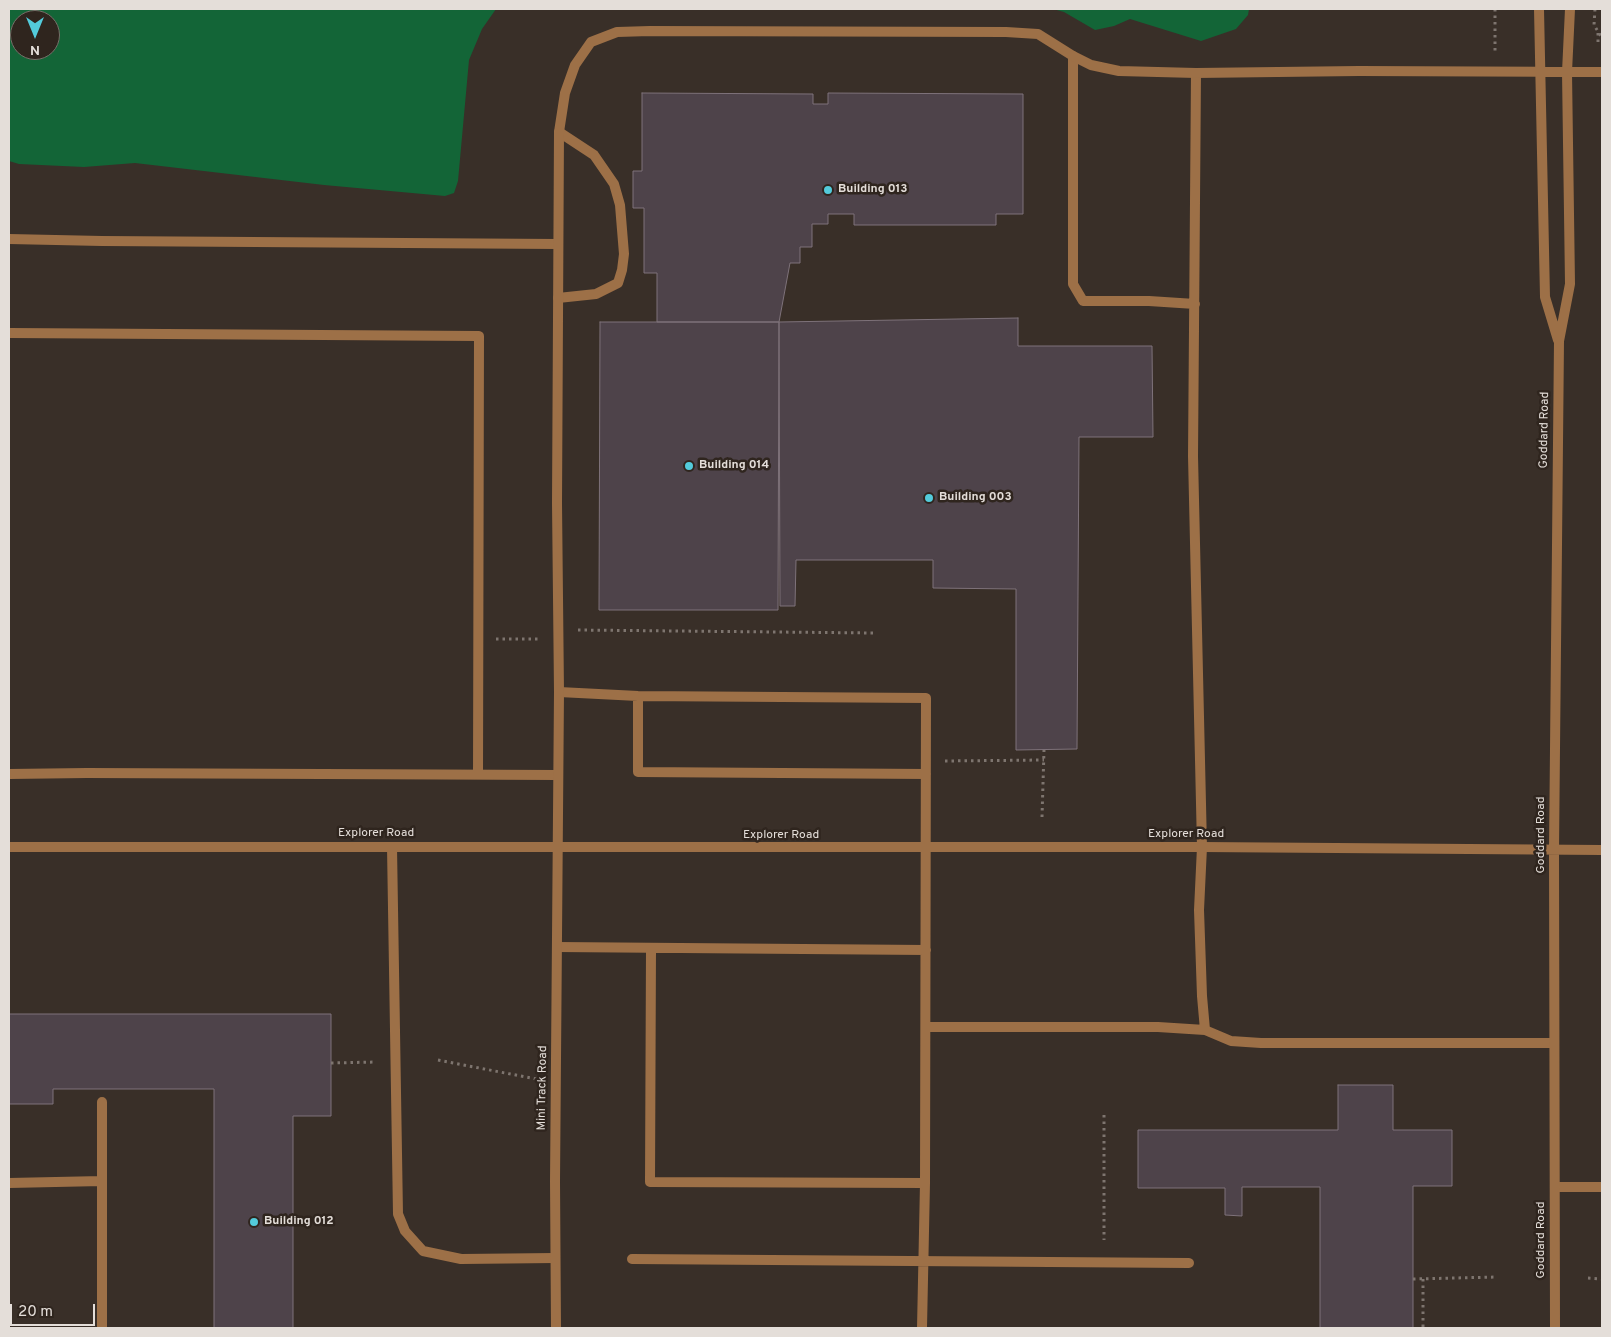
<!DOCTYPE html>
<html>
<head>
<meta charset="utf-8">
<style>
	body { margin:0 }
	#map { position:relative; width:1611px; height:1337px; overflow:hidden; background:#392f28; font-family:Overpass,sans-serif }
	canvas { display:block }
	.frame { position:absolute; inset:0; border:10px solid #e4ded9; pointer-events:none }
	.north { position:absolute; left:10px; top:10px; width:50px; height:50px; box-sizing:border-box; background:#2f251e; border:1px solid #776f69; border-radius:50%; rotate:180deg; font-size:14px; font-weight:700; line-height:20px; text-align:center; color:#e4ded9 }
	.north::after { content:''; display:block; margin:auto; width:18px; height:22px; background:#53cbdb; clip-path:polygon(50% 0,100% 100%,50% 72%,0 100%) }
	.scale { position:absolute; left:10px; top:1304px; width:85px; height:22px; box-sizing:border-box; border:2px solid #e4ded9; border-top:0; padding-left:6px; font-size:15px; line-height:18px; white-space:nowrap; color:#e4ded9; -webkit-text-stroke:4px #2f251e; paint-order:stroke }
</style>
</head>
<body>
<div id="map">
<canvas width="1611" height="1337"></canvas>
<div class="frame"></div>
<div class="north">N</div>
<div class="scale">20 m</div>
</div>
<script>
const c = document.querySelector('canvas').getContext('2d');
c.lineJoin = 'round';
function paint(path, color) { c.fillStyle = color; c.fill(path, 'evenodd'); }
const shape = rows => new Path2D(rows.map(r => 'M' + r).join(''));
function stroke(path, color, width, dash) { c.strokeStyle = color; c.lineWidth = width; c.lineCap = dash ? 'butt' : 'round'; c.setLineDash(dash || []); c.stroke(path); }
function drawText(font, color, halo, rows, align = 'center') {
  c.font = font + ' Overpass,sans-serif'; c.lineWidth = 5; c.setLineDash([]); c.textBaseline = 'middle'; c.strokeStyle = halo; c.fillStyle = color; for (const [text, x, y, turn = 0] of rows) {
    c.save(); c.translate(x, y); c.rotate((+turn || 0) * Math.PI / 180); c.textAlign = isNaN(turn) ? turn : align; if (halo) c.strokeText(text, 0, 0); c.fillText(text, 0, 0); c.restore();
  }
}
const green = shape([
	[9,9,496,9,482,29,469,60,458,181,454,193,445,196,324,185,135,163,84,167,19,164,9,161],
	[20,20,50,20,50,50,20,50],
	[1053,9,1249,9,1248,15,1236,29,1201,41,1130,19,1114,26,1095,30,1064,12]
]);
const building = shape([
	[642,93,813,94,813,104,828,104,828,93,1023,94,1023,214,996,214,996,225,854,225,854,214,828,214,828,224,812,224,812,247,800,247,800,263,790,263,779,322,657,322,657,273,644,273,644,208,633,208,633,171,642,171,642,93],
	[1018,318,1018,346,1152,346,1153,437,1079,437,1077,749,1016,750,1016,589,933,588,933,560,796,560,795,606,780,606,779,322,1018,318],
	[600,322,779,322,778,610,599,610,600,322],
	[9,1014,331,1014,331,1116,293,1116,293,1328,214,1328,214,1089,53,1089,53,1104,9,1104,9,1014],
	[1338,1085,1393,1085,1393,1130,1452,1130,1452,1186,1413,1186,1413,1328,1320,1328,1320,1187,1242,1187,1242,1216,1225,1215,1225,1188,1138,1188,1138,1130,1338,1130,1338,1085]
]);
const path = shape([
	[1495,9,1495,52,1496,52],
	[1595,9,1594,25,1602,38],
	[1598,33,1598,45],
	[578,630,875,633],
	[496,639,540,639],
	[945,761,1044,760],
	[1042,817,1044,750],
	[438,1060,536,1079],
	[331,1063,376,1062],
	[1104,1115,1104,1240],
	[1588,1278,1602,1279],
	[1413,1279,1497,1277],
	[1423,1279,1423,1328]
]);
const lane = shape([
	[1073,56,1073,284,1083,301,1149,301,1195,304],
	[1196,73,1193,456,1202,847,1199,910,1202,996,1205,1030,1231,1041,1261,1043,1554,1043],
	[9,239,102,241,558,244],
	[558,298,596,294,618,283,622,270,624,254,620,205,614,184,594,155,559,132],
	[9,333,479,336,478,774],
	[559,692,638,696,926,698,925,1183,922,1328],
	[638,696,638,772,926,774],
	[9,774,87,773,558,775],
	[392,847,398,1214,405,1231,423,1251,461,1259,555,1258],
	[557,947,926,950],
	[651,949,650,1182,925,1183],
	[926,1027,1158,1027,1205,1030],
	[102,1102,102,1328],
	[9,1183,102,1181],
	[1555,1187,1602,1187],
	[632,1259,1189,1263]
]);
const street = shape([
	[1539,9,1545,297,1558,340],
	[9,847,1202,847,1602,850],
	[556,1328,555,1181,559,692,557,503,559,132,565,93,575,65,591,42,617,32,650,31,1006,32,1038,34,1073,56,1091,65,1119,71,1196,73,1359,71,1602,72],
	[1555,1328,1554,850,1559,341,1570,284,1567,72,1570,9]
]);
const markers = [
	[828,190,5,"#53cbdb"],
	[689,466,5,"#53cbdb"],
	[929,498,5,"#53cbdb"],
	[254,1222,5,"#53cbdb"]
];
const poiNames = [
	["Building 013",838,190],
	["Building 014",699,466],
	["Building 003",939,498],
	["Building 012",264,1222]
];
const streetNames = [
	["Goddard Road",1545,430,-89],
	["Explorer Road",376,834],
	["Explorer Road",1186,835],
	["Goddard Road",1542,835,-90],
	["Explorer Road",781,836],
	["Mini Track Road",543,1088,-89],
	["Goddard Road",1542,1240,-90]
];
paint(green, '#136537');
paint(building, '#4e434a');
stroke(building, '#7e727a', 1);
stroke(path, '#7e756f', 3, [2.5, 4]);
stroke(lane, '#9d7047', 10);
stroke(street, '#9d7047', 10);
for (const [x, y, r, color] of markers) { const dot = new Path2D(); dot.arc(x, y, r, 0, 2 * Math.PI); c.fillStyle = color; c.fill(dot); stroke(dot, '#2f251e', 2); }
drawText('bold 12px', '#e4ded9', '#2f251e', poiNames, 'left');
drawText('12px', '#e4ded9', '#2f251e', streetNames);
</script>
</body>
</html>
